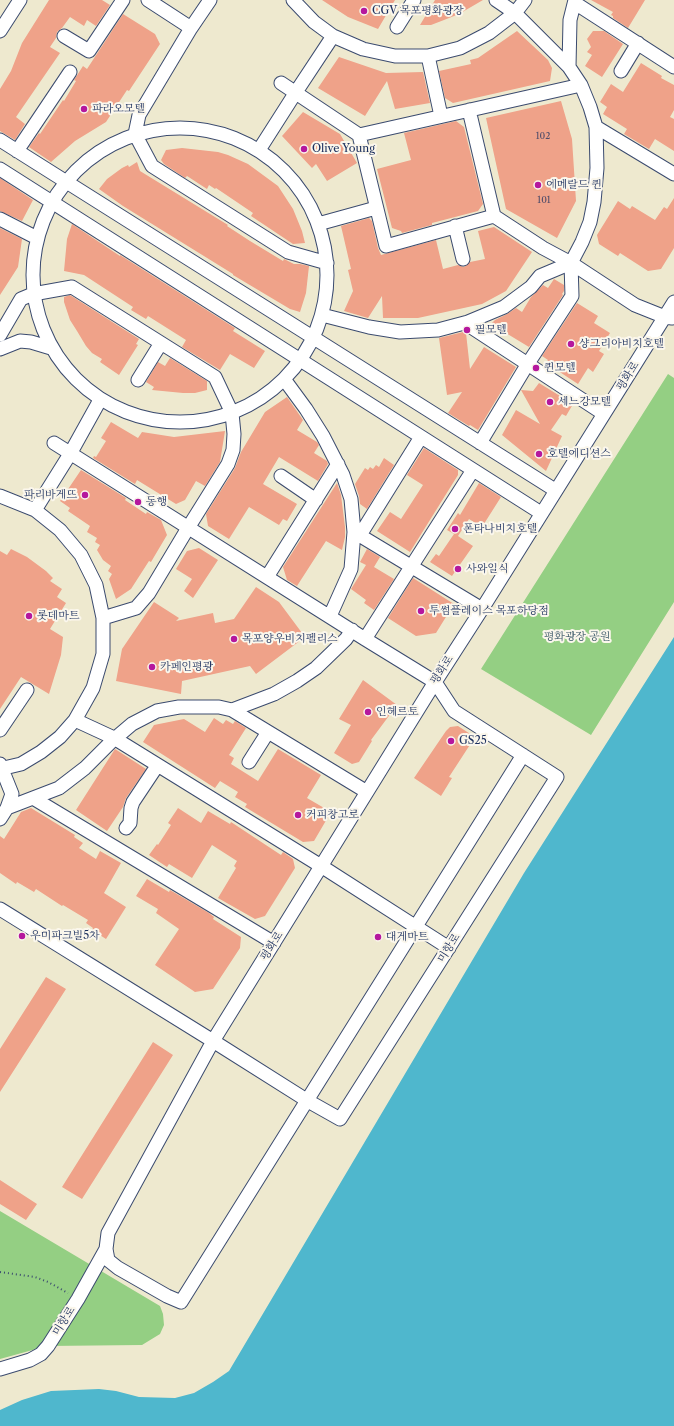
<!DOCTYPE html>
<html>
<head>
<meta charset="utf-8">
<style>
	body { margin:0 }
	canvas { display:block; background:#eee9cf }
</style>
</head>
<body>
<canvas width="674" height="1426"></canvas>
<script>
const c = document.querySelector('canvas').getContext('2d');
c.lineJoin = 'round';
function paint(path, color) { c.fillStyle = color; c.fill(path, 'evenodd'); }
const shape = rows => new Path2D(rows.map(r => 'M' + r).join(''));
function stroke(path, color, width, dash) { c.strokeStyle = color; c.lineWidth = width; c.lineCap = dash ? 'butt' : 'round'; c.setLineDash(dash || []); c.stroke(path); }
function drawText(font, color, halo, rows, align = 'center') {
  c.font = font + ' "Libre Caslon Text","Noto Serif KR",serif'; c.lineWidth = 4; c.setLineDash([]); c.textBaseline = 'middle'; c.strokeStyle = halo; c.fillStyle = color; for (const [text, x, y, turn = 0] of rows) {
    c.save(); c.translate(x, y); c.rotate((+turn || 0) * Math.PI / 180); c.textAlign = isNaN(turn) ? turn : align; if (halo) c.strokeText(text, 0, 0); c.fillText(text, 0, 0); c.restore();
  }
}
const green = shape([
	[668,374,674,378,674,602,591,735,481,669],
	[0,1211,160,1306,163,1314,164,1325,160,1334,142,1345,47,1346,0,1359]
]);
const water = shape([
	[674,637,674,1426,0,1426,0,1410,22,1400,51,1391,99,1389,116,1391,139,1397,175,1398,194,1393,213,1382,229,1371,524,873]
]);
const building = shape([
	[49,0,102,0,110,5,96,26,87,20,84,26,70,17,62,28,57,32,56,38,50,47,60,53,16,117,25,124,15,140,0,131,0,89,11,71,22,43],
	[322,0,395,0,378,29,348,17],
	[435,0,483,0,459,14,444,20,431,25,420,25],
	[591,0,645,0,628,28,613,18,613,16,611,15,613,12],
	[123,14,155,34,160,44,129,91,127,90,106,122,75,141,51,162,29,147,39,133,40,134,63,100,64,101,76,81,74,80,83,66,87,69],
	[517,31,548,60,552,68,550,81,453,103,445,98,439,71,471,64,470,60,478,58],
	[593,31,604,31,623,44,602,77,585,66,592,55,587,52,591,47,587,39],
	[339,57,386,73,423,72,430,103,395,109,387,81,365,116,318,88],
	[641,63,662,76,661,78,674,85,674,110,670,117,674,119,674,151,655,139,649,149,624,134,627,129,603,114,607,107,600,102,611,84,623,92],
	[561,101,572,139,576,201,557,238,506,209,486,118],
	[303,112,340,134,357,163,327,181,316,164,312,168,282,136],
	[456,121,464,127,483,204,478,211,432,223,432,225,402,233,401,231,392,228,377,169,411,160,404,133],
	[182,148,218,152,228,155,248,164,278,186,293,209,302,231,305,243,293,244,251,216,253,213,216,188,215,189,209,185,207,189,187,176,185,178,164,164,161,160,166,150],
	[137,162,140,171,228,225,227,226,250,241,283,261,284,259,294,264,300,264,309,266,306,293,300,312,290,309,233,275,233,274,123,206,99,189,107,179,122,168,128,165,129,167],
	[0,178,33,200,22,221,0,211],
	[674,198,674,248,661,269,648,271,620,253,618,256,599,244,597,235,618,201,630,209,632,206,655,220,664,207,667,209],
	[369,218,372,221,378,248,381,255,436,240,443,269,458,265,464,267,470,262,485,259,478,231,494,227,532,252,506,291,482,304,418,318,383,318,382,296,368,318,344,311,353,291,348,270,351,269,341,226],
	[72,224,120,256,120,255,235,328,233,331,265,351,254,368,230,354,220,370,182,347,186,340,148,316,146,319,131,310,133,307,84,275,64,271,67,239],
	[0,228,22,239,18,267,0,295],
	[554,279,564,285,564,291,562,294,563,295,529,347,491,324,495,320,507,314,516,308,522,312,531,297,543,285,548,288],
	[70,295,139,339,136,344,138,345,119,375,100,362,102,359,92,353,86,346,77,331,70,320,64,302,64,297],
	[577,303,598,316,594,323,610,333,599,351,604,354,593,372,588,368,578,384,546,363,548,360,542,356],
	[463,332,466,333,470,369,484,347,516,367,478,430,470,425,469,426,448,413,462,392,447,395,439,338],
	[170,358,207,381,207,390,195,393,183,393,152,390,154,387,146,382,158,362,165,366],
	[539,383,573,404,566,416,562,414,551,430,562,436,546,471,502,435,516,410,540,424,521,390,533,391],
	[287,397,303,420,297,430,317,442,319,445,314,453,327,461,328,464,318,481,279,457,263,484,297,504,287,521,283,519,279,525,249,507,229,539,208,526,206,514,235,468,241,452,265,412],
	[111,422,138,438,142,432,174,437,225,431,220,462,205,486,196,481,185,500,176,504,137,480,135,484,93,458,94,456,96,457,106,441,101,438],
	[424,448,458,470,458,475,410,552,377,531,390,512,401,519,423,485,407,475],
	[384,458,394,465,367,509,360,504,359,496,355,484,365,468,368,470,370,467,373,469,376,465,379,467],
	[81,470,126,498,125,500,146,514,147,512,161,520,167,535,151,562,149,561,131,589,116,599,109,579,112,574,108,571,111,566,103,560,97,550,100,545,95,542,97,538,87,532,90,526,68,511,70,508,60,501],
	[337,483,341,495,345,527,345,537,342,550,326,541,297,586,287,580,283,567],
	[479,483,501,497,482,527,469,519,458,536,473,546,452,576,430,562,436,554,439,556,454,534,447,530,458,513,460,515],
	[199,548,218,560,193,598,184,591,192,579,176,569,187,551],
	[11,549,27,557,46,571,53,578,50,581,62,589,57,597,66,603,50,629,63,637,61,655,49,694,21,677,0,709,0,551,7,555],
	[367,549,380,557,374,567,394,579,374,610,364,603,366,600,351,589,366,565,360,562],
	[413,578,454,604,436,633,416,636,388,618],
	[256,587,279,602,305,637,256,674,250,666,182,681,181,694,116,681,122,649,154,602,179,618,176,621,213,613,215,623,234,619],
	[363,680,397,705,371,740,372,741,359,762,352,764,334,753,351,725,339,719],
	[214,718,223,724,226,720,233,724,235,721,246,728,229,755,234,758,231,764,258,781,278,749,321,775,307,798,331,812,314,841,303,842,245,807,247,804,235,797,238,792,220,781,215,788,143,742,154,725,184,719,205,732],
	[458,726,475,737,449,777,452,778,441,796,414,778,446,731,450,727],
	[115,749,146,769,126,798,123,807,107,831,76,810],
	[31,808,75,835,74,837,83,843,79,848,96,859,100,851,121,863,104,893,126,907,106,939,92,930,93,928,86,923,88,920,63,905,62,906,36,889,34,892,17,882,16,884,0,873,0,836,4,839,21,812],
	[178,808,201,823,208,811,230,824,231,822,281,855,283,852,293,859,295,868,265,916,255,919,218,898,236,868,234,866,237,861,212,845,192,878,169,864,167,867,149,855,157,844,158,845,171,825,168,823],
	[147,879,169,892,170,890,209,913,214,917,213,919,241,937,240,948,213,989,195,992,155,965,179,929,156,913,158,909,136,896],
	[46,977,66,989,0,1092,0,1049],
	[153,1042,173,1055,82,1199,62,1187],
	[0,1180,37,1204,26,1220,0,1204]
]);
const path = shape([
	[0,1272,35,1277,48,1282,68,1293]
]);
const minor = shape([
	[148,0,191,28],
	[210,0,191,28,139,115,135,134,152,166,288,252,327,263],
	[293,0,314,22,333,36,363,49,395,56,428,56,460,48,489,33,515,13,525,0],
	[496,0,515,13,569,67],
	[575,3,674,67],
	[397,27,414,0],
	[0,31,20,0],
	[64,36,89,51,123,0],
	[428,56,441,116],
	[621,71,638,43],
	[281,83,359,135,386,246,494,216],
	[469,110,494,216,543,248,571,263,635,305,665,317,672,318],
	[596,127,674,174],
	'33 275a147 147 0 1 1 294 0a147 147 0 1 1-294 0Z',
	[359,135,581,85],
	[0,140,555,490],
	[259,150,296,92,333,36],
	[17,151,70,72],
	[0,169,541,513],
	[0,219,37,238],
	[318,224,376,208],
	[455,226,463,259],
	[322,315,369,327,400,332,438,330,468,322,504,307,531,287,540,276,571,263],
	[465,323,604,414],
	[0,335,21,299,33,294,72,287,215,377,232,413,234,434,233,450,228,464,188,528,149,593,136,608,103,618],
	[0,349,20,341,31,342,51,348],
	[284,379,306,409,323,436,343,475,351,499,354,532,351,569,330,616],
	[138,380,161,343],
	[480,443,527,365,572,296,571,263,582,242,590,222,594,202,597,168,596,127,590,107,581,85,569,67,570,20,575,0],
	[281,476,316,500],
	[0,496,35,510,60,530,81,555,96,585,103,618,103,654,93,688,75,720,60,737,41,752,21,764,0,769],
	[35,510,70,454,100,400],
	[354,532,482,609],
	[360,535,421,437],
	[267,577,338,464],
	[365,639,473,470],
	[232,710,274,694,297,681,316,668,346,639,352,630],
	[75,720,114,738,321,866,449,948],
	[0,730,27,690],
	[523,755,181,1302,167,1296,118,1268,108,1260,106,1249,108,1233,213,1041,435,682,482,609,674,302],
	[249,762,268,732],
	[0,764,12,794,7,808,0,819],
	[33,798,274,943],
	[7,808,59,788,85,768,112,741,132,724,157,711,179,707,219,707,232,710,367,792],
	[126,828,130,823,131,808,133,802,157,766],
	[0,909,213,1041,308,1101,340,1119,557,777,454,711,435,682,365,639,54,443],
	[0,1369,30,1360,41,1354,48,1346,78,1299,106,1249]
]);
const markers = [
	[364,11,4,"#b5179e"],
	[84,109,4,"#b5179e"],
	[304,149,4,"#b5179e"],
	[538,185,4,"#b5179e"],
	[467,330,4,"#b5179e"],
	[571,344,4,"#b5179e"],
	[536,368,4,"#b5179e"],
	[550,402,4,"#b5179e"],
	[539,454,4,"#b5179e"],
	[85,495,4,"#b5179e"],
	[138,502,4,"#b5179e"],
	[455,529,4,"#b5179e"],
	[458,569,4,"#b5179e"],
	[421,611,4,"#b5179e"],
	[29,616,4,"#b5179e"],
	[234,639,4,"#b5179e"],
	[152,667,4,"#b5179e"],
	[368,712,4,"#b5179e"],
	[451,741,4,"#b5179e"],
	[298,815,4,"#b5179e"],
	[22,936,4,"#b5179e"],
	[378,937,4,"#b5179e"]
];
const numberNames = [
	["102",543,136],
	["101",544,200]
];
const poiNames = [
	["CGV 목포평화광장",372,11],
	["파라오모텔",92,109],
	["Olive Young",312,149],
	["에메랄드 퀸",546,185],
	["필모텔",475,330],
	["샹그리아비치호텔",579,344],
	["퀸모텔",544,368],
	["세느강모텔",558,402],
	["호텔에디션스",547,454],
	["파리바게뜨",77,495,"right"],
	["동행",146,502],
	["폰타나비치호텔",463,529],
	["사와일식",466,569],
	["투썸플레이스 목포하당점",429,611],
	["롯데마트",37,616],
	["목포양우비치펠리스",242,639],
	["카페인평광",160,667],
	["인헤르토",376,712],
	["GS25",459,741],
	["커피창고로",306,815],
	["우미파크빌5차",30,936],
	["대게마트",386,937]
];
const streetNames = [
	["평화로",628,376,-58],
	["평화로",442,670,-57],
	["평화로",272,946,-58],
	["미항로",449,948,-58],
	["미항로",64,1321,-58]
];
const parkNames = [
	["평화광장 공원",577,637]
];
paint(green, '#94cf83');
paint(water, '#4fb7cd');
paint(building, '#efa289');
stroke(minor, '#3b4b6f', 15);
stroke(path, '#3b4b6f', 2, [1, 3]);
stroke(minor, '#fff', 13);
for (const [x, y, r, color] of markers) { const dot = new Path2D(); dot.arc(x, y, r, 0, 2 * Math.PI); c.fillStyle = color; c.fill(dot); stroke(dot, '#fbf7ec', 1.5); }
drawText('9px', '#504c69', null, numberNames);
drawText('11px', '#1b2f5e', '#fbf7ec', poiNames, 'left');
drawText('11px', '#1b2f5e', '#fbf7ec', streetNames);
drawText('11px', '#395767', '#fbf7ec', parkNames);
</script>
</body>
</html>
